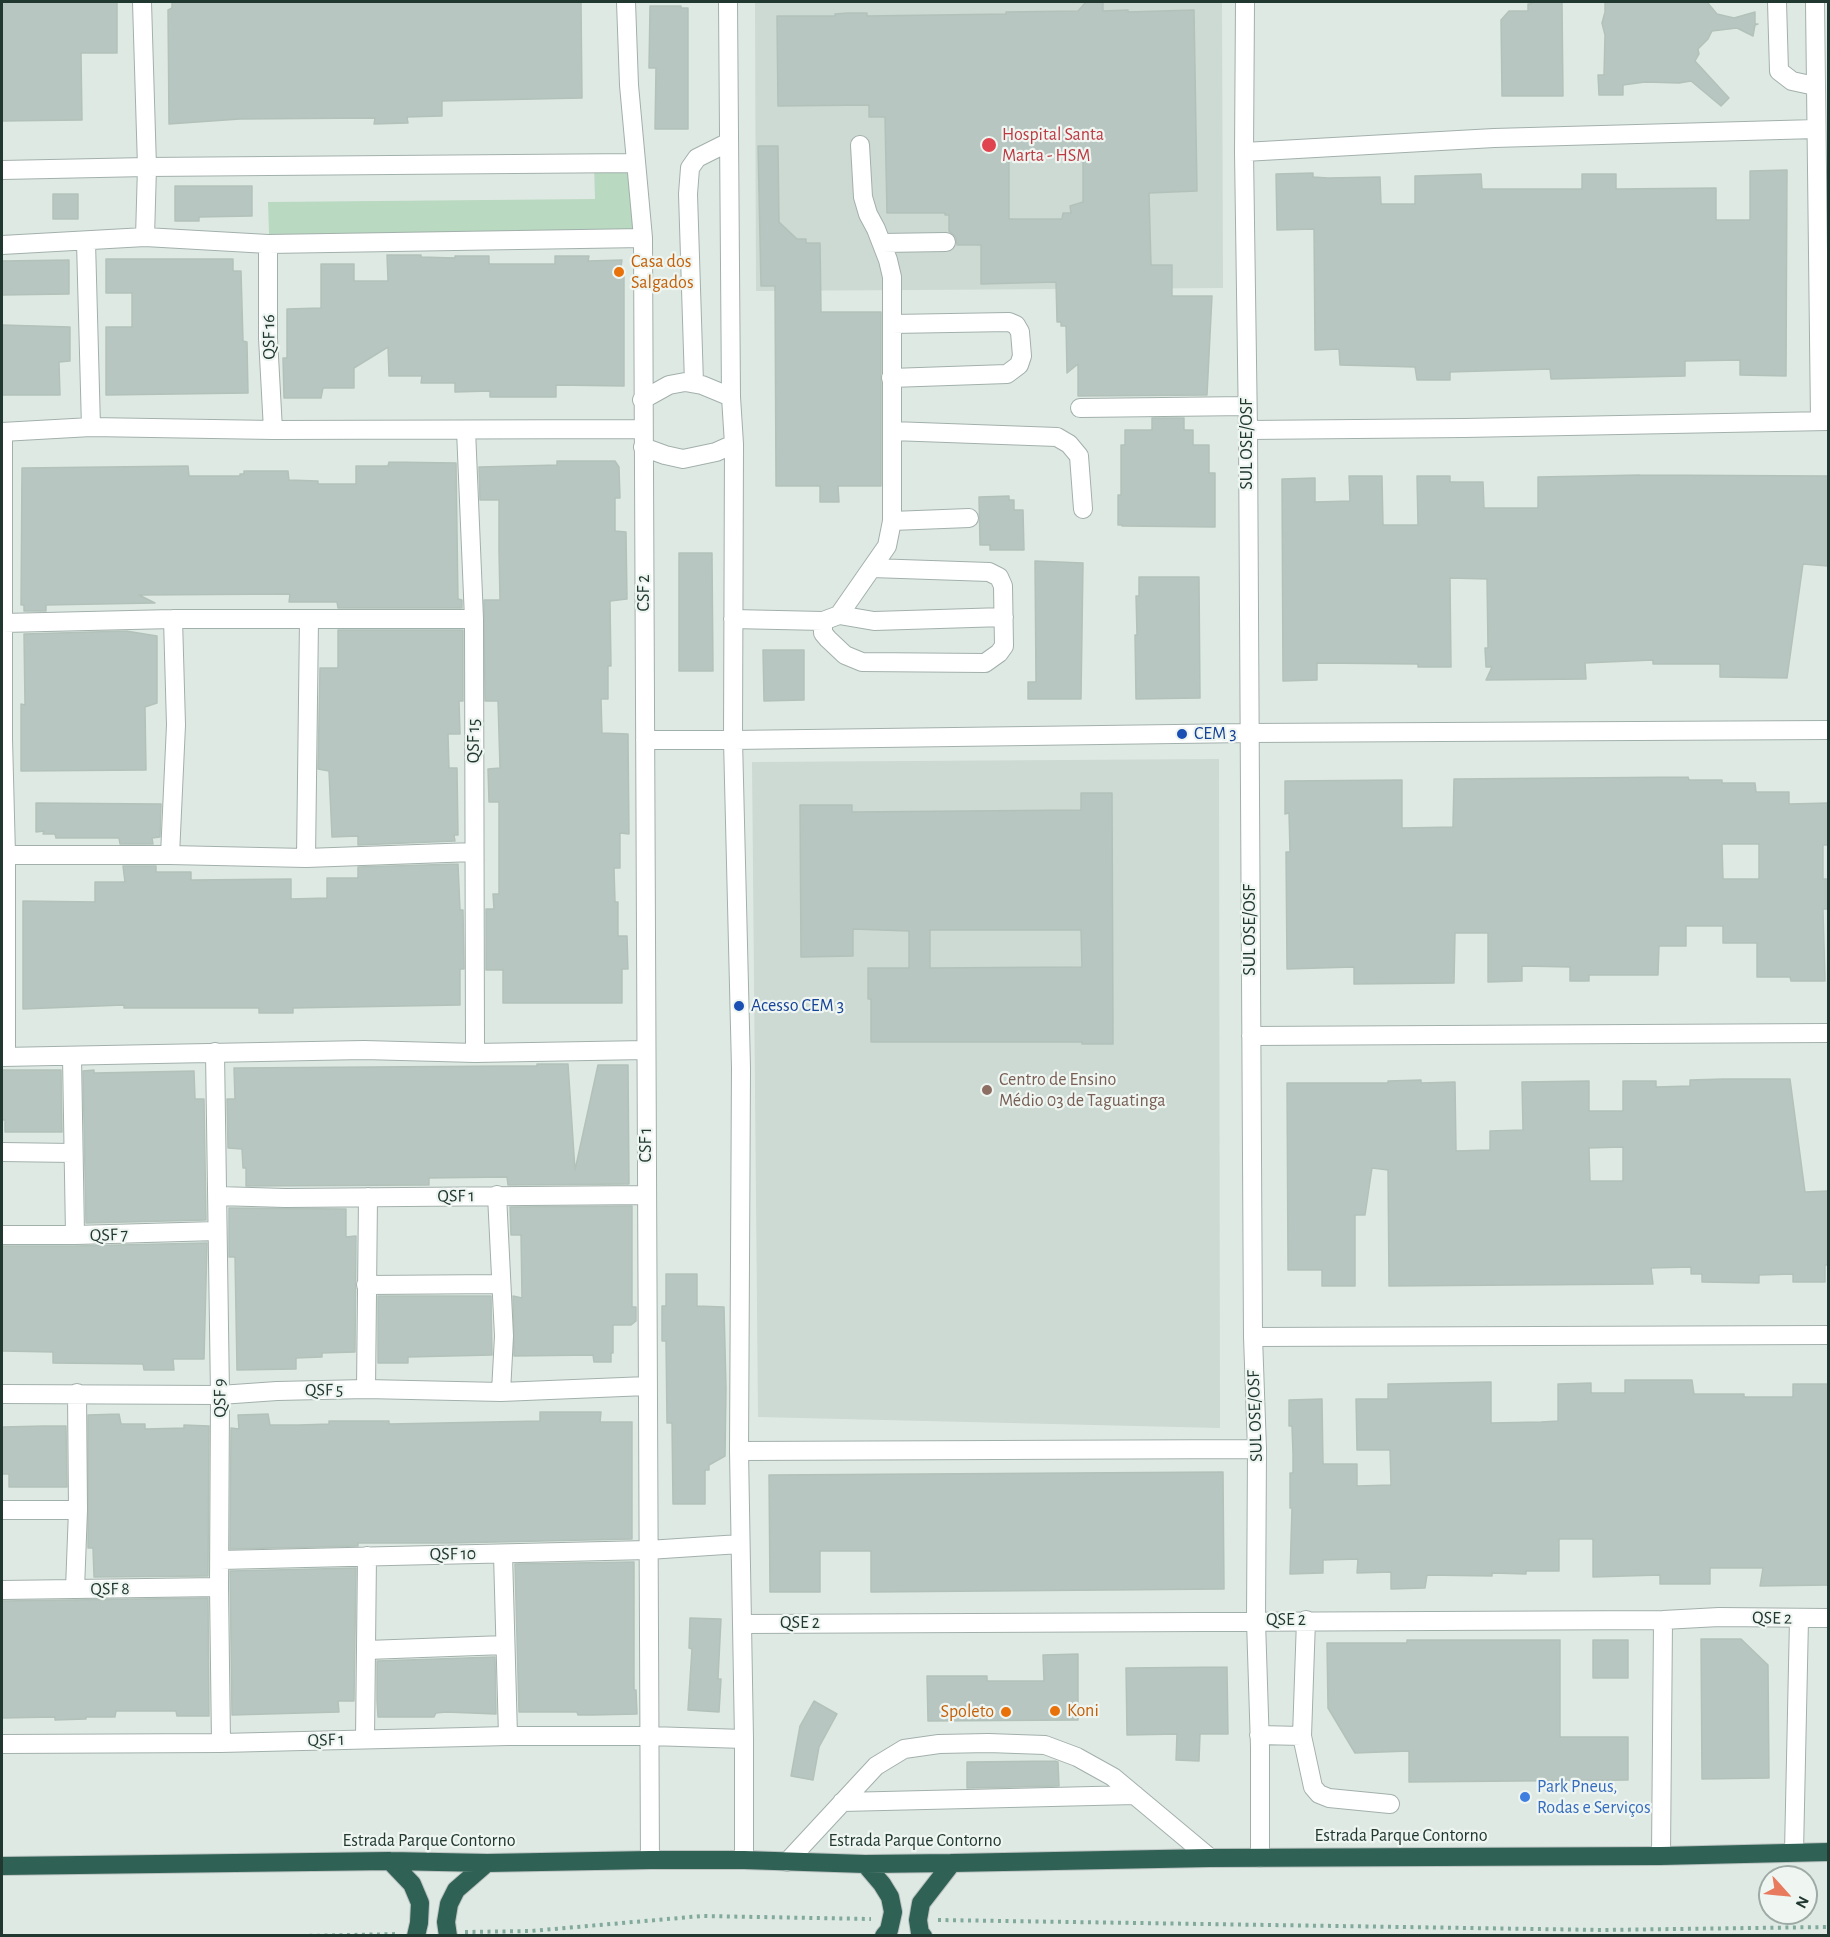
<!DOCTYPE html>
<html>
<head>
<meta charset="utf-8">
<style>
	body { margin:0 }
	#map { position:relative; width:1830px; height:1937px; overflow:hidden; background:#dfe9e4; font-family:"Alegreya Sans",sans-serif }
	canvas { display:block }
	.frame { position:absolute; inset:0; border:3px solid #213831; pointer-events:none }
	.north { position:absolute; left:1758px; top:1865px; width:60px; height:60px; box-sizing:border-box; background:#eff6f2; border:2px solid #9daaa5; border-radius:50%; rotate:117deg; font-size:16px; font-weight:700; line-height:24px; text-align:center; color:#213831 }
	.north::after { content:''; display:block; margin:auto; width:21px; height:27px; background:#e87a5e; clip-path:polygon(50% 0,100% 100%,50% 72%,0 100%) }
</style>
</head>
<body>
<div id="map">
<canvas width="1830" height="1937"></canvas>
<div class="frame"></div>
<div class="north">N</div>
</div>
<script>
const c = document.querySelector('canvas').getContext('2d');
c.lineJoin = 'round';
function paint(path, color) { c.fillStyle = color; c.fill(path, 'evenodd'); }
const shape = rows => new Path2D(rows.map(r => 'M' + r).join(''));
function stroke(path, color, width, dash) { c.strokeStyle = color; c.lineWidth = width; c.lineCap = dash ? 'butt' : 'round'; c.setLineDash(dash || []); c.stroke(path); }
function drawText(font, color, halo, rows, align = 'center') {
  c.font = font + ' "Alegreya Sans",sans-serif'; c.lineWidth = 4.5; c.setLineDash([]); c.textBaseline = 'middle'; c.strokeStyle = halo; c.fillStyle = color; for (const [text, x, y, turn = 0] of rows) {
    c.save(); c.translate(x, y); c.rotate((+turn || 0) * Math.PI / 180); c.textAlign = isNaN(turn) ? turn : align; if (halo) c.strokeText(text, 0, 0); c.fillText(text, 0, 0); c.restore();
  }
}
const built = shape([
	[755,2,1222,2,1223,288,756,291],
	[1219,759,1220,1428,758,1417,752,762]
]);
const green = shape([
	[635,163,642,234,269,234,268,202,595,199,594,164]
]);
const building = shape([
	[2,2,117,2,117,53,81,53,82,120,2,121,2,2],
	[172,2,581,2,582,98,442,101,442,116,407,117,408,123,374,124,375,118,240,119,169,124,168,10,172,8,172,2],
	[1086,2,1103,2,1103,11,1128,10,1128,12,1194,10,1197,191,1149,193,1151,265,1172,265,1172,296,1212,296,1207,395,1078,396,1078,364,1067,373,1066,326,1061,326,1061,322,1057,322,1056,282,981,284,981,245,957,245,956,237,949,231,949,215,945,215,945,213,887,213,885,117,869,117,869,105,778,106,777,16,835,16,835,14,848,13,867,13,867,16,1006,14,1006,12,1078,11,1086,2],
	[1083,154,1083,202,1070,206,1071,213,1063,213,1062,219,1009,219,1009,155,1083,154],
	[1531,2,1562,2,1563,96,1502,96,1501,20,1509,11,1528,11,1528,4,1531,4,1531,2],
	[1605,2,1707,2,1717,14,1734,18,1755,12,1755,24,1758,24,1755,25,1753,36,1737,28,1712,31,1708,39,1698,49,1699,54,1695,61,1729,98,1721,106,1691,81,1679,83,1645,82,1623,85,1623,95,1599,95,1598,75,1604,75,1605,35,1602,23,1605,12,1605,2],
	[650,6,681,6,681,8,688,8,688,129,655,129,656,68,649,68,650,6],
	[758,146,778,146,779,222,797,239,806,239,806,243,820,243,821,312,881,312,881,486,838,486,839,502,820,502,820,486,776,486,775,286,761,286,758,146],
	[1787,170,1786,376,1740,375,1740,360,1685,361,1685,376,1551,379,1550,369,1450,372,1450,380,1417,380,1415,367,1340,365,1339,349,1315,350,1314,229,1277,230,1276,174,1313,173,1313,177,1328,178,1380,177,1381,204,1415,204,1415,176,1481,174,1482,189,1582,189,1582,174,1616,174,1616,189,1716,188,1716,220,1750,220,1750,171,1787,170],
	[175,186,252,186,252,216,199,217,199,221,175,221,175,186],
	[53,194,78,194,78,219,53,219,53,194],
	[387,255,421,255,421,257,455,258,455,256,489,256,489,264,555,264,555,256,589,256,588,261,622,260,620,273,624,273,624,386,556,385,556,397,490,397,490,391,455,392,455,383,421,383,422,376,389,376,388,347,354,368,354,388,323,388,321,398,284,398,283,358,287,358,287,309,321,308,321,264,354,264,354,281,388,281,387,255],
	[106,259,233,259,233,271,241,271,243,341,247,342,248,393,106,395,106,327,132,327,132,293,106,293,106,259],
	[69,260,69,294,2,295,2,261,69,260],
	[2,325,70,327,70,361,59,362,60,395,2,395,2,325],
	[1152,418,1184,418,1184,430,1193,430,1193,445,1209,445,1209,473,1215,473,1215,527,1122,526,1122,525,1118,525,1118,495,1121,495,1121,445,1125,445,1125,430,1152,430,1152,418],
	[557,461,615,461,619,467,620,498,615,498,615,531,626,532,627,599,610,601,611,666,608,666,608,699,601,699,602,733,628,734,629,834,620,833,620,868,614,868,615,902,618,902,618,936,627,936,628,969,622,969,622,1003,503,1003,503,970,486,970,486,909,494,909,493,894,499,894,499,802,489,802,488,769,500,768,498,701,485,701,484,600,500,600,499,551,499,500,480,500,479,467,557,465,557,461],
	[389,462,456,463,458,599,462,600,462,608,338,608,337,602,289,602,290,594,139,595,155,603,46,605,46,611,24,611,24,605,21,605,22,468,188,466,189,476,240,476,240,474,244,474,244,471,288,471,289,480,318,481,318,484,356,484,356,466,388,466,389,462],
	[1640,475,1828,476,1828,566,1803,564,1787,678,1720,677,1720,664,1653,664,1653,660,1585,663,1586,679,1486,680,1492,667,1486,667,1485,648,1488,648,1487,579,1450,578,1451,667,1418,667,1418,664,1317,663,1317,680,1283,681,1282,479,1315,478,1315,502,1350,501,1349,476,1382,476,1383,525,1418,525,1417,476,1450,476,1450,482,1483,482,1484,508,1538,508,1538,477,1640,475],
	[1009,496,1009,500,1014,500,1014,510,1023,510,1024,550,990,550,990,545,980,545,979,497,1009,496],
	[679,553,712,553,713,671,679,671,679,553],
	[1035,561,1083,563,1081,699,1028,699,1028,682,1036,682,1035,561],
	[1139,577,1199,577,1200,698,1136,699,1135,635,1137,635,1136,596,1139,596,1139,577],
	[338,630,463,630,463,701,459,701,460,734,448,734,449,768,457,768,458,835,454,835,455,841,358,845,358,836,332,837,329,771,318,769,320,668,338,668,338,630],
	[126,631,157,636,157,703,145,707,146,770,21,771,21,704,25,705,24,634,126,631],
	[763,650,804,650,804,700,764,701,763,650],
	[1688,777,1689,780,1722,780,1722,783,1755,783,1756,792,1789,792,1789,804,1828,803,1828,845,1823,845,1823,879,1828,879,1828,909,1823,909,1825,981,1791,981,1790,977,1757,977,1757,943,1723,943,1723,926,1686,926,1686,946,1659,946,1658,975,1589,975,1589,981,1570,981,1570,967,1522,966,1522,981,1488,982,1488,933,1455,933,1454,983,1354,984,1354,967,1287,969,1286,852,1290,852,1289,813,1285,814,1285,781,1402,780,1402,828,1453,827,1454,779,1688,777],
	[1722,844,1759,844,1759,879,1723,879,1722,844],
	[1081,793,1112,793,1113,1044,1082,1044,1082,1042,871,1042,871,999,868,999,868,968,909,968,909,931,853,929,853,956,801,957,800,805,852,805,852,812,1081,810,1081,793],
	[930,930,1081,930,1082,967,930,968,930,930],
	[36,803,161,804,160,837,152,838,153,844,120,844,119,838,56,838,55,834,43,834,44,831,36,832,36,803],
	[458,864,460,910,463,910,464,969,460,969,460,1005,293,1008,293,1013,259,1013,259,1008,124,1008,124,1005,23,1009,23,901,95,902,95,882,125,882,123,866,156,866,156,872,191,872,191,880,291,879,291,899,327,898,327,878,358,878,358,867,458,864],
	[537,1064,568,1064,575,1170,598,1065,628,1065,629,1184,508,1185,507,1177,429,1178,429,1185,246,1186,246,1168,243,1168,242,1149,228,1148,227,1099,235,1099,234,1068,508,1066,537,1066,537,1064],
	[2,1070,61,1070,62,1132,5,1132,5,1120,2,1120,2,1070],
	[94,1070,94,1073,194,1071,195,1099,204,1099,206,1220,86,1223,83,1071,94,1070],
	[1723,1079,1790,1079,1805,1192,1828,1191,1828,1265,1825,1265,1825,1282,1793,1282,1793,1274,1759,1275,1759,1283,1702,1282,1702,1274,1691,1274,1691,1267,1651,1268,1653,1284,1389,1286,1388,1170,1372,1168,1365,1215,1355,1215,1355,1286,1322,1286,1322,1270,1288,1270,1287,1083,1388,1083,1388,1081,1421,1080,1421,1083,1455,1082,1456,1151,1490,1150,1490,1131,1523,1130,1522,1082,1589,1081,1589,1111,1623,1111,1623,1081,1656,1081,1656,1087,1690,1086,1690,1080,1723,1079],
	[1623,1147,1623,1181,1590,1181,1589,1148,1623,1147],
	[632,1206,632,1307,636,1307,636,1321,631,1325,613,1325,613,1353,611,1353,611,1362,594,1362,593,1355,514,1356,513,1296,522,1298,521,1235,511,1235,510,1207,632,1206],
	[229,1208,346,1209,346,1237,356,1236,355,1352,322,1353,322,1357,296,1358,296,1369,237,1370,235,1257,229,1257,229,1208],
	[207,1243,204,1359,173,1359,174,1370,144,1370,143,1364,53,1363,53,1352,2,1351,2,1246,75,1246,207,1243],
	[666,1274,697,1274,697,1306,724,1307,726,1388,725,1456,709,1465,709,1470,705,1470,705,1504,673,1504,672,1423,667,1423,666,1341,662,1341,662,1306,666,1306,666,1274],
	[378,1296,491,1296,492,1355,408,1357,408,1363,378,1363,378,1296],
	[1625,1380,1692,1380,1694,1394,1744,1394,1744,1397,1793,1397,1793,1384,1828,1384,1828,1585,1760,1586,1763,1568,1710,1568,1710,1584,1660,1584,1660,1575,1593,1577,1593,1539,1559,1539,1559,1571,1526,1571,1526,1574,1492,1573,1492,1576,1427,1575,1425,1588,1391,1589,1391,1572,1357,1573,1358,1559,1323,1560,1323,1573,1290,1574,1292,1508,1290,1508,1290,1473,1293,1473,1293,1454,1292,1426,1289,1426,1289,1400,1322,1399,1323,1464,1357,1464,1357,1486,1391,1485,1390,1450,1357,1450,1356,1399,1388,1399,1388,1384,1491,1382,1491,1423,1541,1422,1558,1421,1558,1384,1591,1383,1591,1393,1625,1393,1625,1380],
	[540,1412,601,1412,600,1422,632,1422,632,1539,450,1543,358,1543,358,1546,230,1549,231,1428,239,1429,238,1415,268,1414,270,1425,299,1425,329,1424,329,1421,389,1421,389,1424,540,1421,540,1412],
	[119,1414,121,1424,145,1424,145,1429,184,1428,184,1425,209,1426,208,1576,94,1577,93,1548,88,1548,88,1415,119,1414],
	[44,1426,66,1426,67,1487,9,1487,9,1474,2,1474,2,1427,44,1426],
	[1223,1472,1224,1589,871,1592,871,1551,820,1551,820,1592,770,1592,769,1475,1223,1472],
	[634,1562,634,1690,636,1690,637,1714,592,1715,578,1715,577,1712,519,1712,515,1564,634,1562],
	[356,1568,354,1701,338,1701,339,1712,232,1715,230,1571,356,1568],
	[208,1598,209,1716,177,1716,176,1711,116,1711,115,1717,86,1717,86,1719,55,1720,55,1717,2,1718,2,1601,208,1598],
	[690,1618,721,1619,718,1679,721,1679,719,1712,688,1710,692,1649,689,1648,690,1618],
	[1701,1639,1741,1639,1768,1665,1769,1778,1702,1779,1701,1639],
	[1407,1640,1560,1640,1560,1737,1628,1737,1628,1780,1409,1782,1409,1751,1355,1753,1328,1708,1327,1643,1407,1643,1407,1640],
	[1593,1640,1628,1640,1628,1678,1593,1678,1593,1640],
	[1078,1654,1078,1720,928,1721,927,1676,987,1676,987,1681,1044,1681,1043,1655,1078,1654],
	[495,1657,496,1714,446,1712,436,1713,434,1717,378,1717,377,1701,377,1661,495,1657],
	[1227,1667,1228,1734,1200,1734,1199,1761,1176,1760,1177,1734,1127,1735,1126,1668,1227,1667],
	[814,1701,837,1714,819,1747,813,1780,791,1776,800,1726,814,1701],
	[1055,1761,1058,1762,1059,1786,967,1788,967,1762,1055,1761]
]);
const path = shape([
	[938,1920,1602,1930,1828,1927],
	[465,1932,531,1931,702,1916,871,1919],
	[302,1936,398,1934]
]);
const minor = shape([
	[142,2,147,167,145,237],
	[626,2,629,85,643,238,650,1860],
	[728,2,731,397,734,444,733,740,741,1068,739,1451,744,1739,744,1860],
	[1245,2,1244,152,1248,430,1253,1337,1257,1449,1256,1621,1260,1747,1260,1858],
	[1777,2,1779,71,1792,81,1815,86],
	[1815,2,1820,421],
	[1244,152,1494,138,1816,129],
	[2,170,147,167,636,163],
	[86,242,91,427],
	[882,243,946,242],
	[268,244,268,338,273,430],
	[2,245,145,237,268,244,643,238],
	[891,378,1007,374,1019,365,1022,356,1020,332,1016,325,1009,322,892,324],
	[694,383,688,194,690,168,697,158,729,142],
	[642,400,669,385,685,382,702,385,731,397],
	[1080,408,1247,406],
	[466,430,474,619,475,1053],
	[1248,430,1464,428,1828,421],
	[892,431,1057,437,1069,444,1079,456,1083,509],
	[2,432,91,427,273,430,642,429],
	[3,432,3,739,6,855,6,1057],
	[643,447,665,455,683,459,716,452,734,444],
	[892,521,969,518],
	[839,615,874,621,1004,617],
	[733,619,823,621,839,615,887,546,892,521,892,277,888,260,876,229,868,214,863,197,860,145],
	[823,621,823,633,828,639,845,655,862,662,985,663,999,653,1004,646,1003,586,999,577,989,572,872,568],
	[3,623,173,619,474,619],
	[645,740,733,740,1249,733,1828,730],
	[6,855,170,855,306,858,474,852],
	[170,855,176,725,173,619],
	[306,858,309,620],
	[1251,1036,1828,1033],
	[215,1052,220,1395,219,1587,221,1743],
	[2,1057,364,1050,475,1053,646,1050],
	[72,1057,75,1235],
	[2,1152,73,1153],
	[497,1195,504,1336,501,1392],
	[218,1196,285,1198,646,1195],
	[2,1235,75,1235,217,1231],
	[366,1285,500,1284],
	[1253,1337,1828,1335],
	[366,1389,368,1197],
	[2,1394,220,1395,277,1391,366,1389,501,1392,647,1386],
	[739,1451,1257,1449],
	[2,1510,78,1510],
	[503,1554,508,1736],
	[220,1560,648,1550,740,1544],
	[75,1589,78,1510,77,1393],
	[2,1590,219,1587],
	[743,1624,1663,1620,1719,1617,1828,1618],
	[367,1650,505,1645],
	[1259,1735,1302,1736,1313,1787,1319,1794,1329,1798,1390,1804],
	[1302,1736,1306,1620],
	[365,1739,367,1556],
	[2,1744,221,1743,508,1736,650,1736,744,1739],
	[842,1802,1135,1795],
	[1794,1852,1799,1619],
	[1661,1856,1663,1620],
	[787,1862,876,1766,904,1749,939,1744,988,1743,1045,1745,1077,1757,1113,1777,1210,1858]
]);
const highway = shape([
	[390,1861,412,1884,420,1903,419,1923,416,1936],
	[865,1864,882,1884,890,1897,893,1912,889,1930,884,1936],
	[2,1866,390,1861,487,1863,650,1860,744,1860,865,1864,952,1863,1210,1858,1661,1856,1828,1852],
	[448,1936,446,1922,449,1904,456,1890,487,1863],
	[923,1936,920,1933,918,1920,921,1903,952,1863]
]);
const markers = [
	[989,145,8,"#e0444e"],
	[619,272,6,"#e8710a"],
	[1182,734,6,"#1a4fb4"],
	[739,1006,6,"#1a4fb4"],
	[987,1090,6,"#8d6e63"],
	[1055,1711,6,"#e8710a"],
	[1006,1712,6,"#e8710a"],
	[1525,1797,6,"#3f7fe0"]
];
const healthNames = [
	["Hospital Santa",1002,135],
	["Marta - HSM",1002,156]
];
const foodNames = [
	["Casa dos",631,262],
	["Salgados",631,283],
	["Koni",1067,1711],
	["Spoleto",994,1712,"right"]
];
const streetNames = [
	["QSF 16",269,337,-91],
	["SUL OSE/OSF",1247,444,-90],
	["CSF 2",644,593,-90],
	["QSF 15",474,741,-90],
	["SUL OSE/OSF",1250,930,-90],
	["CSF 1",646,1145,-90],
	["QSF 1",456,1196,-1],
	["QSF 7",109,1235,-2],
	["QSF 5",324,1390,-1],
	["QSF 9",220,1398,-91],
	["SUL OSE/OSF",1255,1416,-92],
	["QSF 10",453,1554,-1],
	["QSF 8",110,1589,-1],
	["QSE 2",1772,1618,1],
	["QSE 2",1286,1620],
	["QSE 2",800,1623],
	["QSF 1",326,1740,-2],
	["Estrada Parque Contorno",1401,1836],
	["Estrada Parque Contorno",429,1841],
	["Estrada Parque Contorno",915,1841]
];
const transitNames = [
	["CEM 3",1194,734],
	["Acesso CEM 3",751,1006]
];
const educationNames = [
	["Centro de Ensino",999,1080],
	["Médio 03 de Taguatinga",999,1101]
];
const shopNames = [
	["Park Pneus,",1537,1787],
	["Rodas e Serviços",1537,1808]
];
paint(built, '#cdd9d3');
paint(green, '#b9d9c0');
paint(building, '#b7c6c0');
stroke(building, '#b2c2ba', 1.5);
stroke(minor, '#a2b0ab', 20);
stroke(highway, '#bcc3c1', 20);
stroke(path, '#81aa9c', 4, [3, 4.5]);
stroke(minor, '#fff', 18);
stroke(highway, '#2f6155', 18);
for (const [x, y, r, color] of markers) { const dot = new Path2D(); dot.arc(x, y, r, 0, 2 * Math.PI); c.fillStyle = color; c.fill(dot); stroke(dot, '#eff6f2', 2); }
drawText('18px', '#be3a42', '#eff6f2', healthNames, 'left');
drawText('18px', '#c56008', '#eff6f2', foodNames, 'left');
drawText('18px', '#213831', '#eff6f2', streetNames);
drawText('18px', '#164399', '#eff6f2', transitNames, 'left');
drawText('18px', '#785e54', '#eff6f2', educationNames, 'left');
drawText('18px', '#366cbe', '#eff6f2', shopNames, 'left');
</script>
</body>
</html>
